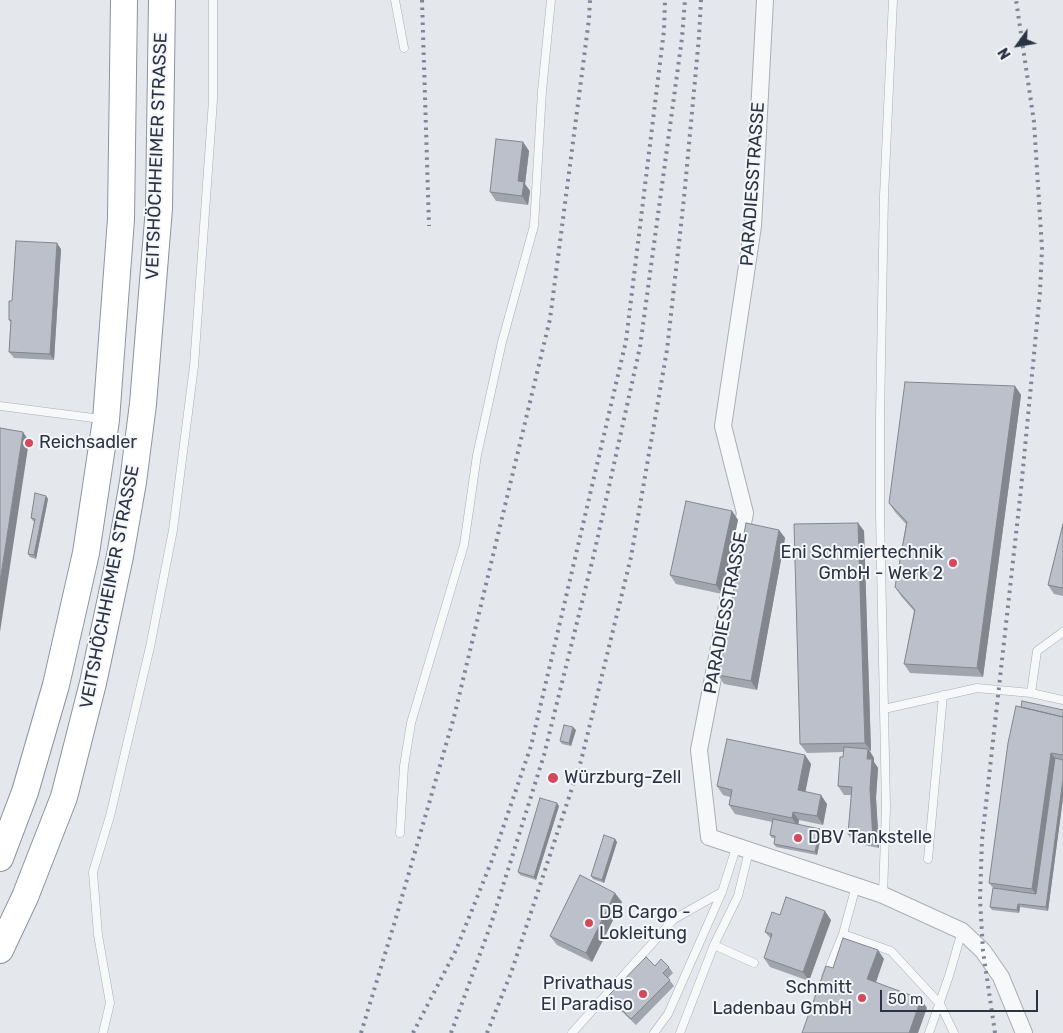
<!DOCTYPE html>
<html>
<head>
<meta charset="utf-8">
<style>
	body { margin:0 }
	#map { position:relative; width:1063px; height:1033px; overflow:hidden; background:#e4e7ec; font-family:Rubik,sans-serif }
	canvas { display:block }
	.north { position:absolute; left:993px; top:20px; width:50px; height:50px; -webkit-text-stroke:4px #f4f6f9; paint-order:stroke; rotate:238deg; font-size:14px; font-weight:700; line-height:20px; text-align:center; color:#2b3445 }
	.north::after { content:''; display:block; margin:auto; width:18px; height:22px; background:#2b3445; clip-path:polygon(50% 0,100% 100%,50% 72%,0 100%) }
	.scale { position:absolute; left:880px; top:990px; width:158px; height:22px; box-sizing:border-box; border:2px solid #2b3445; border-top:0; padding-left:6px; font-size:15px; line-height:18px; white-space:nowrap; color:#2b3445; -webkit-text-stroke:4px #f4f6f9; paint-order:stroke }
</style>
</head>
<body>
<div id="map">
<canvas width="1063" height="1033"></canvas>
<div class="north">N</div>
<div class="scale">50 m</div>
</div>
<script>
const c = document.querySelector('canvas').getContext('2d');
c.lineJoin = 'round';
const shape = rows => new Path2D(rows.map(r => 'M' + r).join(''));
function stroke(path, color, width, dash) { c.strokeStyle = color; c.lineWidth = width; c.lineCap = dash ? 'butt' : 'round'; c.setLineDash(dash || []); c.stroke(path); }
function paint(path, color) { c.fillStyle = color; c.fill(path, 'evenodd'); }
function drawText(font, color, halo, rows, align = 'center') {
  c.font = font + ' Rubik,sans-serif'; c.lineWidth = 4; c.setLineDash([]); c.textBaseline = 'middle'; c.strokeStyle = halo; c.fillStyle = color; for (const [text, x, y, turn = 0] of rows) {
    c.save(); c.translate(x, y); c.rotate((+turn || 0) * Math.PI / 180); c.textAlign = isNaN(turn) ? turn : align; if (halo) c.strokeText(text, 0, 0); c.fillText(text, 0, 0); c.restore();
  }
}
const service = shape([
	[395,0,404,48],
	[0,406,101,419],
	[1031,693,1037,651,1063,632],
	[884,709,977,688,1031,693,1063,700],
	[400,833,404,766,411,723,464,545,477,455,502,342,534,226,542,91,551,0],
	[928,859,943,695],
	[883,895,886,807,880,514,880,416,884,196,893,0],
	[843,934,856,886],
	[714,945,754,963],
	[826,976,843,934,891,951,940,1004,954,1033],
	[103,1033,110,1003,98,935,93,872,110,816,150,647,173,530,194,366,213,100,213,0],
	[572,1033,674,919,722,892],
	[654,1033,668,1014,722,892,736,848],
	[680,1033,714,945,738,896,749,851],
	[929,1033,949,976,962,931]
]);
const minor = shape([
	[765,0,753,226,723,426,745,513,699,750,709,837,883,895,962,931,983,951,1001,977,1024,1033]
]);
const trunk = shape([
	[0,858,25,792,56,685,86,553,106,420,121,219,124,0],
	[0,950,25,897,64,797,93,683,120,556,133,482,143,404,159,208,162,0]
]);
const rail = shape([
	[422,0,429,226],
	[361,1033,395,921,454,717,550,319,589,19,590,0],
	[413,1033,456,950,492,860,531,746,626,341,664,30,665,0],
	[451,1033,491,924,544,755,594,554,640,347,682,38,685,0],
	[487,1033,511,973,581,761,631,557,667,350,684,198,699,37,701,0],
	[995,1033,983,951,980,899,982,840,1021,489,1040,292,1042,249,1034,122,1016,0]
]);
const wall = shape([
	[523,142,529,151,525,184,530,191,528,205,496,201,490,192],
	[61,249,54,360,14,358,9,352,11,323,9,320,12,301],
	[1015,386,1021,395,983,677,910,673,904,664,914,611,901,596,895,587,906,524,895,512,889,503],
	[46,496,48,499,36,559,30,557,28,554,35,522,33,521,31,518],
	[732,511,738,520,722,594,676,584,670,575],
	[858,523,864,531,871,751,870,751,874,758,874,762,878,768,876,798,879,848,854,843,848,834,851,795,844,795,838,786,844,752,807,753,800,744],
	[1063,524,1063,596,1054,594,1048,585],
	[779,530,785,538,757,690,724,684,718,675],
	[1021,707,1063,710,1063,798,1048,911,1020,907,1019,913,992,910,990,907,993,888,989,883],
	[576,730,571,746,562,744,560,741],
	[805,755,811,764,805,791,827,804,823,825,799,820,798,825,822,832,817,855,776,847,774,844,775,838,772,838,770,835,772,822,735,814,729,805,730,797,723,795,717,786],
	[559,806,536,880,520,875,518,872],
	[615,839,617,842,604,883,593,879,591,876],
	[622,902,592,962,557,945,550,936],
	[780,915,831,920,809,981,770,967,764,958,771,939,765,932],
	[655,966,669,967,673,973,668,978,674,986,636,1025,612,1002,608,996]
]);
const shadedWall = shape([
	[523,142,529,151,525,184,530,191,528,205,522,196,518,181],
	[57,243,61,249,54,360,50,354],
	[1015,386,1021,395,983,677,977,668],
	[23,432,29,441,0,632,0,582],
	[46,496,48,499,36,559,34,555],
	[732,511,738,520,722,594,716,585],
	[858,523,864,531,871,751,865,743],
	[779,530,785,538,757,690,751,681],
	[573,727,576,730,571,746,569,743],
	[868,749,874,758,874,762,878,768,876,798,879,848,873,840,867,759],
	[1051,753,1057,761,1038,897,1032,889],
	[805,755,811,764,804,799,798,790],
	[1063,779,1063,798,1048,911,1046,907],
	[821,795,827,804,823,825,817,816],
	[557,803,559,806,536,880,534,877],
	[793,812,799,820,798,827,792,818],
	[820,829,822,832,817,855,815,852],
	[615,839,617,842,604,883,602,880],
	[615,893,622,902,592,962,586,953],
	[1018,904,1020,907,1019,913,1017,910],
	[825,911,831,920,809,981,803,972],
	[878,950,884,959,874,988,867,979],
	[921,999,927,1008,918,1033,909,1033]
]);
const building = shape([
	[496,139,523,142,518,181,524,182,522,196,490,192,496,139],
	[16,241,57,243,50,354,9,352,11,320,9,320,9,301,12,301,16,241],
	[905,382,1015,386,977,668,904,664,915,610,895,587,907,522,889,503,905,382],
	[0,428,23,432,0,582,0,428],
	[35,493,46,496,34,555,28,554,35,519,31,518,35,493],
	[686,501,732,511,716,585,670,575,686,501],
	[746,523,779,530,751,681,718,675,746,523],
	[858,523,865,743,800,744,794,524,858,523],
	[1063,524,1063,588,1048,585,1063,524],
	[1022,701,1063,710,1063,717,1021,707,1022,701],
	[1016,706,1063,717,1063,755,1051,753,1032,889,989,883,1008,743,1016,706],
	[564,725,573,727,569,743,560,741,564,725],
	[727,739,805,755,798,790,821,795,817,816,793,812,792,818,729,805,732,790,717,786,727,739],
	[844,747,868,749,867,759,872,759,870,789,873,840,848,834,852,787,838,786,840,757,843,757,844,747],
	[1055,758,1063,760,1063,779,1046,907,1018,904,1017,910,990,907,993,888,1036,894,1055,758],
	[540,798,557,803,534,877,518,872,540,798],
	[773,819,820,829,815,852,774,844,775,836,770,835,773,819],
	[604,835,615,839,602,880,591,876,604,835],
	[580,875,615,893,586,953,550,936,580,875],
	[786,897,825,911,803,972,764,958,772,934,765,932,772,912,780,915,786,897],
	[843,938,878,950,867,979,921,999,909,1033,802,1033,826,966,833,968,843,938],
	[646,957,655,966,661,959,669,967,663,973,670,980,631,1019,608,996,646,957]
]);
const markers = [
	[29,443,5,"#d1495b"],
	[953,563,5,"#d1495b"],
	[553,778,6,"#d1495b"],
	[798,838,5,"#d1495b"],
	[589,923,5,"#d1495b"],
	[643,994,5,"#d1495b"],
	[862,998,5,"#d1495b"]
];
const streetNames = [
	["VEITSHÖCHHEIMER STRASSE",157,156,-88],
	["PARADIESSTRASSE",753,184,-86],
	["VEITSHÖCHHEIMER STRASSE",110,587,-79],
	["PARADIESSTRASSE",726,613,-79]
];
const poiNames = [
	["Reichsadler",39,443],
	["Eni Schmiertechnik",943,553,"right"],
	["GmbH - Werk 2",943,574,"right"],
	["Würzburg-Zell",564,778],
	["DBV Tankstelle",808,838],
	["DB Cargo -",599,913],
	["Lokleitung",599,934],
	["Privathaus",633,984,"right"],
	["El Paradiso",633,1005,"right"],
	["Schmitt",852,988,"right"],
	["Ladenbau GmbH",852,1009,"right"]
];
stroke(service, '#a9aeb7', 9);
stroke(minor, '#a9aeb7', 18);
stroke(trunk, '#8b94a3', 28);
stroke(service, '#f7f8fa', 8);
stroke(minor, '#f7f8fa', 16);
stroke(trunk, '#fff', 26);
stroke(rail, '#7d8696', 4, [2.5, 5]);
paint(wall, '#a1a5ae');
paint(shadedWall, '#83868d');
paint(building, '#bbc0ca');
stroke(building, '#83868d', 1);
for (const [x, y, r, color] of markers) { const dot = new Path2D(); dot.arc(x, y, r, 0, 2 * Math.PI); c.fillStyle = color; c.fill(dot); stroke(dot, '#f4f6f9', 2); }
drawText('18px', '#2b3445', '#f4f6f9', streetNames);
drawText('18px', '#2b3445', '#f4f6f9', poiNames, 'left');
</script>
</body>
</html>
